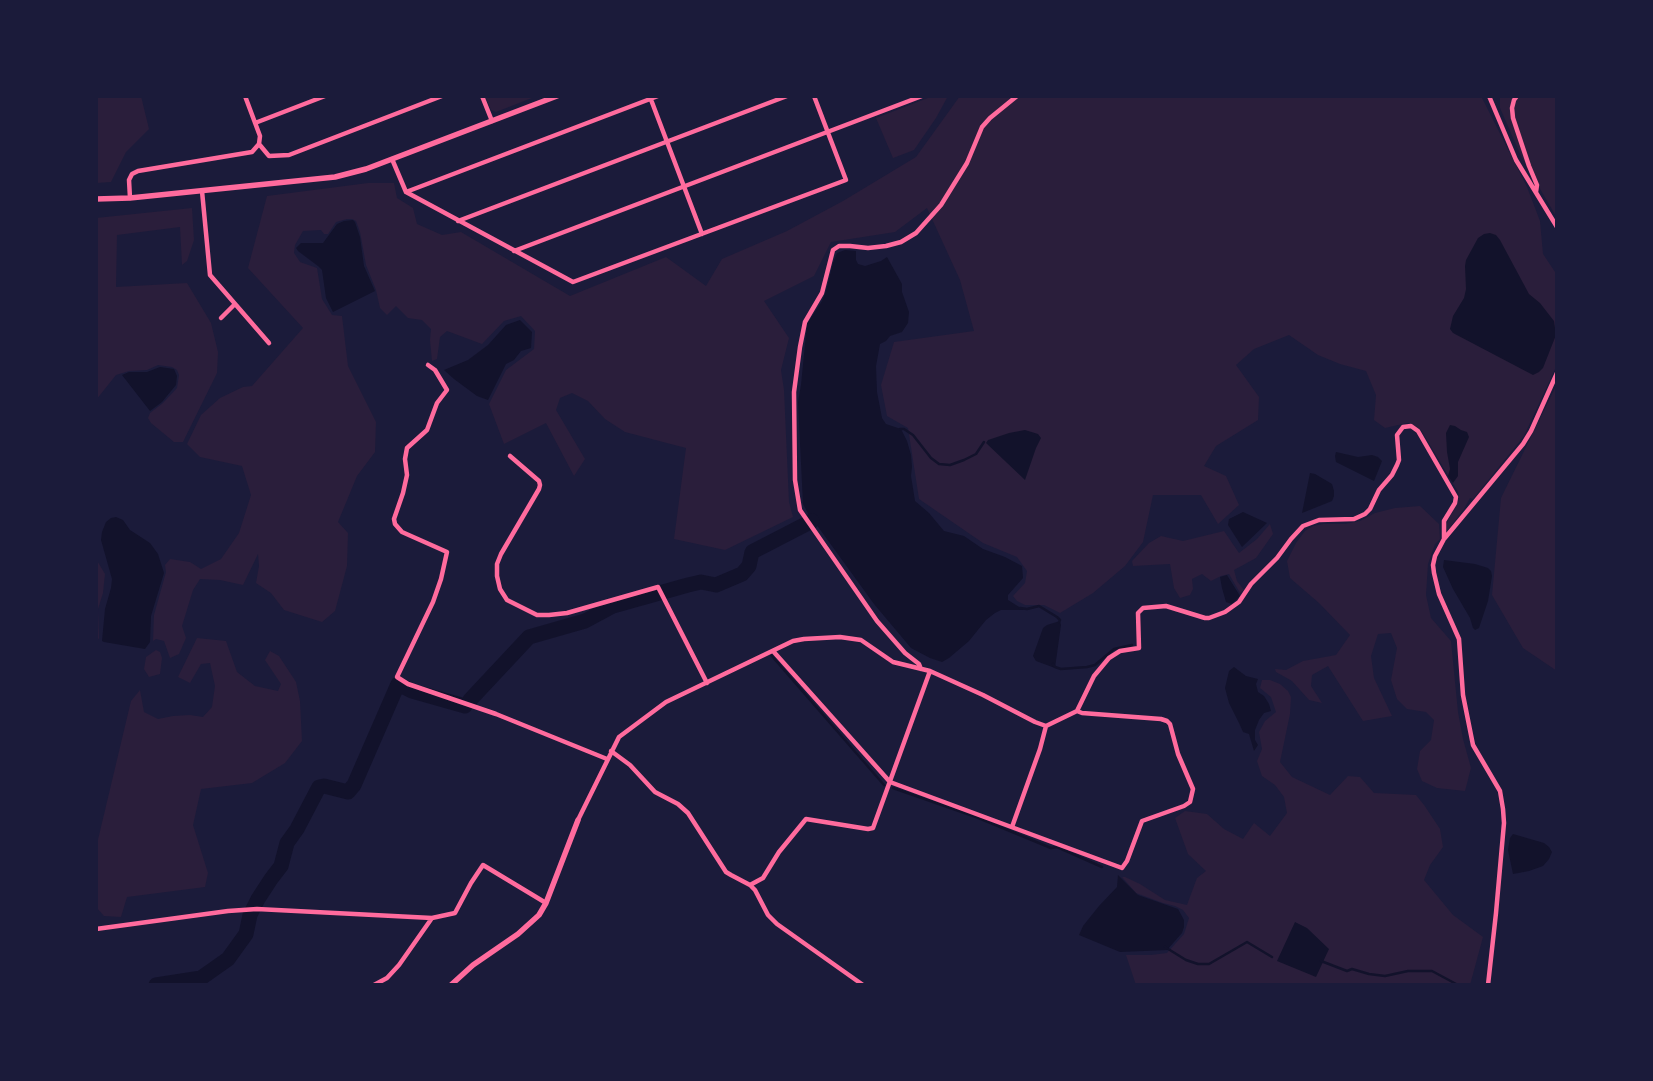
<!DOCTYPE html>
<html>
<head>
<meta charset="utf-8">
<style>
	body { margin:0 }
	#map { position:relative; width:1653px; height:1081px; overflow:hidden; background:#1b1b3a; font-family:"Public Sans",sans-serif }
	canvas { display:block }
	.frame { position:absolute; inset:0; border:98px solid #1b1b3a; pointer-events:none }
</style>
</head>
<body>
<div id="map">
<canvas width="1653" height="1081"></canvas>
<div class="frame"></div>
</div>
<script>
const c = document.querySelector('canvas').getContext('2d');
c.lineJoin = 'round';
function paint(path, color) { c.fillStyle = color; c.fill(path, 'evenodd'); }
const shape = rows => new Path2D(rows.map(r => 'M' + r).join(''));
function stroke(path, color, width, dash) { c.strokeStyle = color; c.lineWidth = width; c.lineCap = dash ? 'butt' : 'round'; c.setLineDash(dash || []); c.stroke(path); }
const green = shape([
	[96,96,141,96,149,129,126,152,111,182,96,183],
	[485,96,537,96,496,112,491,110],
	[933,96,948,96,936,118,914,150,893,158,876,118],
	[960,96,1481,96,1527,187,1540,221,1543,254,1557,275,1557,365,1524,436,1473,499,1470,498,1464,509,1447,531,1446,524,1457,504,1459,498,1458,492,1421,430,1412,424,1407,423,1385,428,1374,420,1376,395,1366,371,1340,364,1318,355,1289,335,1254,349,1236,365,1259,397,1258,420,1216,446,1204,466,1226,476,1239,505,1218,524,1201,495,1153,495,1143,542,1125,566,1093,593,1060,613,1044,605,1025,605,1017,601,1013,596,1025,583,1027,571,1017,557,983,543,919,499,908,428,887,416,881,385,894,342,974,331,960,280,927,208,895,232,831,242,814,276,764,301,789,338,781,370,784,390,789,502,793,517,725,550,674,539,686,448,625,432,605,419,588,401,572,393,560,398,556,410,585,459,574,476,546,423,504,444,489,404,506,370,534,349,535,331,521,316,504,321,482,344,447,331,440,337,437,359,432,361,430,340,431,329,422,320,408,318,396,306,387,315,380,308,376,290,366,265,360,232,356,221,352,219,347,219,336,222,328,234,324,234,321,230,303,231,295,245,294,253,300,262,317,268,322,299,332,315,342,316,348,366,376,422,375,452,357,476,338,522,348,533,347,566,335,611,322,622,284,610,271,593,256,583,259,566,258,554,243,585,220,580,200,579,193,590,182,626,186,638,179,654,170,658,164,641,156,639,153,641,154,615,166,572,165,565,170,559,190,562,201,569,221,559,239,533,251,495,242,466,200,457,187,444,201,415,220,398,243,387,252,386,303,328,248,268,267,196,368,183,394,183,397,198,413,208,417,224,442,235,461,232,570,296,666,257,706,286,722,259,787,231,843,201,916,157],
	[1500,96,1557,96,1557,218,1521,156,1500,108],
	[192,208,194,240,187,261,182,265,180,227,117,235,116,287,187,283,211,323,218,352,217,373,183,442,174,442,151,423,148,418,150,413,163,403,177,388,179,375,177,370,172,367,158,365,147,370,129,371,116,375,96,400,96,218],
	[1557,384,1557,671,1523,648,1492,595,1501,498],
	[1420,506,1439,524,1440,539,1435,544,1428,564,1426,595,1431,618,1451,641,1458,712,1463,739,1471,768,1465,791,1437,788,1422,781,1417,769,1420,751,1431,740,1434,720,1426,712,1407,709,1397,699,1391,680,1397,648,1391,633,1378,634,1371,656,1374,678,1392,716,1363,721,1328,666,1312,675,1311,686,1322,703,1309,700,1292,681,1276,672,1275,669,1286,670,1303,661,1336,655,1350,635,1319,603,1290,578,1287,561,1296,543,1305,531,1313,526,1323,524,1345,524,1360,521,1375,513,1395,508],
	[1270,524,1273,534,1256,558,1234,570,1237,581,1244,590,1240,593,1229,574,1221,576,1211,581,1202,574,1192,579,1193,589,1190,595,1180,598,1174,588,1170,564,1133,566,1132,561,1149,543,1161,536,1183,541,1224,531,1239,553,1257,539],
	[96,559,105,574,103,593,98,609,99,638,96,642],
	[197,638,226,641,237,672,255,686,278,691,281,684,265,660,270,651,279,656,296,682,300,701,302,741,285,763,252,783,201,789,193,825,208,873,205,887,127,897,121,917,104,916,96,907,96,848,131,701,140,690,144,712,158,719,173,716,190,715,203,717,212,707,215,686,210,663,201,664,190,683,178,677],
	[156,650,160,652,162,658,160,674,149,677,144,669,146,657],
	[1262,680,1270,680,1280,684,1288,691,1291,697,1290,714,1280,762,1292,777,1330,795,1348,776,1360,777,1374,793,1416,795,1424,805,1440,829,1443,847,1430,865,1424,880,1453,915,1483,937,1470,985,1136,985,1126,955,1151,955,1167,953,1184,934,1189,918,1183,910,1175,906,1163,903,1136,893,1122,877,1125,877,1140,884,1165,900,1187,905,1197,878,1206,871,1188,854,1175,818,1185,811,1207,814,1224,829,1243,839,1254,823,1270,836,1287,813,1284,797,1275,785,1262,776,1257,761,1262,749,1259,732,1265,721,1276,712,1271,697,1260,688]
]);
const water = shape([
	[353,220,355,222,360,237,364,266,375,291,333,312,326,298,322,270,318,266,298,251,296,248,301,243,323,243,337,224,344,221],
	[1490,233,1496,235,1500,240,1529,294,1540,303,1554,321,1556,335,1543,368,1539,372,1533,375,1453,333,1450,329,1453,316,1464,298,1466,289,1465,266,1466,260,1478,238,1484,234],
	[845,250,856,251,856,260,858,264,865,266,881,261,887,257,902,284,902,292,909,312,908,323,902,332,890,336,886,341,880,344,876,366,877,392,882,418,886,424,901,429,907,441,911,455,912,467,911,476,915,501,929,513,944,531,964,536,983,549,1005,557,1022,566,1023,578,1008,595,1008,600,1024,610,1001,610,995,613,986,620,969,641,949,658,942,662,930,658,911,648,874,604,816,524,812,521,803,504,798,402,801,385,807,324,822,301,826,291,833,263,837,253],
	[520,320,532,332,531,348,521,351,514,360,506,364,488,400,477,396,454,379,444,370,468,360,488,345,506,325],
	[160,367,174,369,177,376,176,385,162,402,150,411,122,375,129,372,147,372],
	[1450,425,1455,426,1461,430,1467,432,1469,437,1458,462,1458,476,1453,483,1448,476,1450,469,1447,452,1446,433],
	[1025,430,1038,434,1041,438,1036,448,1025,480,986,443,988,440,1009,433],
	[1336,452,1358,457,1372,455,1378,457,1382,461,1374,481,1336,462,1335,456],
	[1310,473,1315,474,1332,484,1334,491,1334,496,1332,501,1302,513],
	[1243,512,1267,523,1242,547,1228,525,1229,519],
	[116,517,123,520,130,530,150,543,158,554,164,573,151,616,150,642,145,649,104,642,102,641,105,609,111,588,112,579,101,540,102,532,106,522,111,518],
	[1444,560,1475,564,1488,568,1491,571,1492,576,1488,601,1479,628,1475,630,1473,628,1470,618,1453,589,1443,567],
	[1227,575,1240,596,1232,604,1226,602,1222,588,1220,577],
	[1060,621,1061,625,1055,668,1036,661,1033,656,1043,628,1047,625],
	[1234,667,1246,676,1258,679,1256,684,1258,692,1264,696,1269,704,1271,711,1264,713,1259,720,1255,730,1255,740,1258,745,1254,751,1249,734,1243,732,1239,723,1229,703,1225,688,1229,671],
	[1513,834,1544,843,1549,847,1552,852,1549,859,1543,866,1529,871,1513,874,1508,850,1510,838],
	[1118,875,1138,895,1178,909,1184,920,1184,927,1182,933,1167,950,1120,952,1079,935,1083,926,1099,906,1117,887],
	[1295,922,1307,928,1329,949,1316,977,1277,961]
]);
const stream = shape([
	[900,429,904,429,913,435,931,458,939,464,950,465,964,460,976,454,984,442],
	[1020,608,1027,609,1039,606,1057,617,1060,620,1059,622],
	[771,655,884,785],
	[1053,664,1055,667,1061,669,1087,667,1095,665,1114,649,1132,645],
	[893,788,976,817,1051,848,1057,847,1102,867],
	[1165,947,1186,960,1198,964,1209,964,1247,942,1272,957],
	[1321,961,1347,971,1352,969,1369,974,1385,976,1408,971,1432,971,1458,985]
]);
const river = shape([
	[470,700,529,637,585,621,613,606,688,585,701,582,716,585,742,574,749,566,752,552,812,521],
	[156,985,201,978,228,959,246,934,250,915,258,899,271,879,281,866,287,843,297,829,319,787,324,786,348,792,354,785,398,684,412,691,465,706,465,705]
]);
const minor = shape([
	[482,96,492,121],
	[1489,96,1516,160,1557,227],
	[1517,96,1514,100,1512,108,1513,118,1529,166,1537,185,1536,192],
	[650,97,702,234],
	[255,123,325,96],
	[259,144,269,156,289,155,442,96],
	[392,159,406,192,573,282,846,180,814,96],
	[202,191,210,275,269,343],
	[406,192,658,96],
	[130,198,129,180,132,174,138,171,252,152,259,144,260,136,245,96],
	[458,221,787,96],
	[514,251,922,96],
	[221,318,235,304],
	[428,365,435,370,447,390,437,403,427,430,407,448,405,459,407,475,403,493,394,519,395,524,402,532,447,552,441,579,433,602,397,677,408,684,496,714,607,759],
	[510,456,539,481,540,485,539,489,501,554,497,564,497,576,500,589,507,600,537,615,549,615,567,613,658,587,707,683],
	[773,651,890,782,1122,868,1127,861,1142,821,1184,806,1190,802,1193,789,1178,754,1170,724,1167,721,1161,719,1082,713,1077,711],
	[921,669,919,664,905,653,877,621,800,510,795,480,794,392,800,347,805,322,822,293,833,250,839,246,850,246,868,248,886,246,901,242,916,233,941,205,967,163,982,127,990,118,1017,96],
	[611,751,630,765,655,792,678,804,688,813,726,872,731,875,750,885,755,890,768,915,777,924,863,985],
	[578,820,619,737,666,702,793,641,804,639,840,637,861,640,893,662,930,671,983,695,1035,722,1046,726,1077,711,1094,676,1109,658,1120,651,1139,648,1138,613,1143,608,1166,606,1205,618,1209,618,1225,612,1239,602,1251,584,1277,558,1291,539,1303,526,1319,520,1354,519,1365,514,1370,509,1379,490,1392,475,1397,465,1399,460,1397,435,1403,427,1411,426,1418,431,1456,497,1455,503,1444,521,1444,539],
	[1012,827,1040,749,1046,726],
	[750,885,763,878,779,852,806,819,868,829,873,828,930,671],
	[96,929,228,911,257,909,432,918,455,913,471,883,483,865,546,903],
	[374,985,387,978,399,965,432,918],
	[1488,985,1496,913,1504,823,1503,809,1500,791,1473,745,1463,695,1459,639,1439,594,1434,573,1433,565,1435,556,1444,539,1523,444,1531,431,1557,373]
]);
const tertiary = shape([
	[96,199,130,198,335,177,366,169,557,96],
	[451,985,473,965,518,934,539,915,546,903,578,820]
]);
paint(green, '#2a1e3b');
paint(water, '#12122b');
stroke(stream, '#12122b', 2.5);
stroke(river, '#12122b', 15);
stroke(minor, '#ff6b9d', 4.5);
stroke(tertiary, '#ff6b9d', 5.5);
</script>
</body>
</html>
